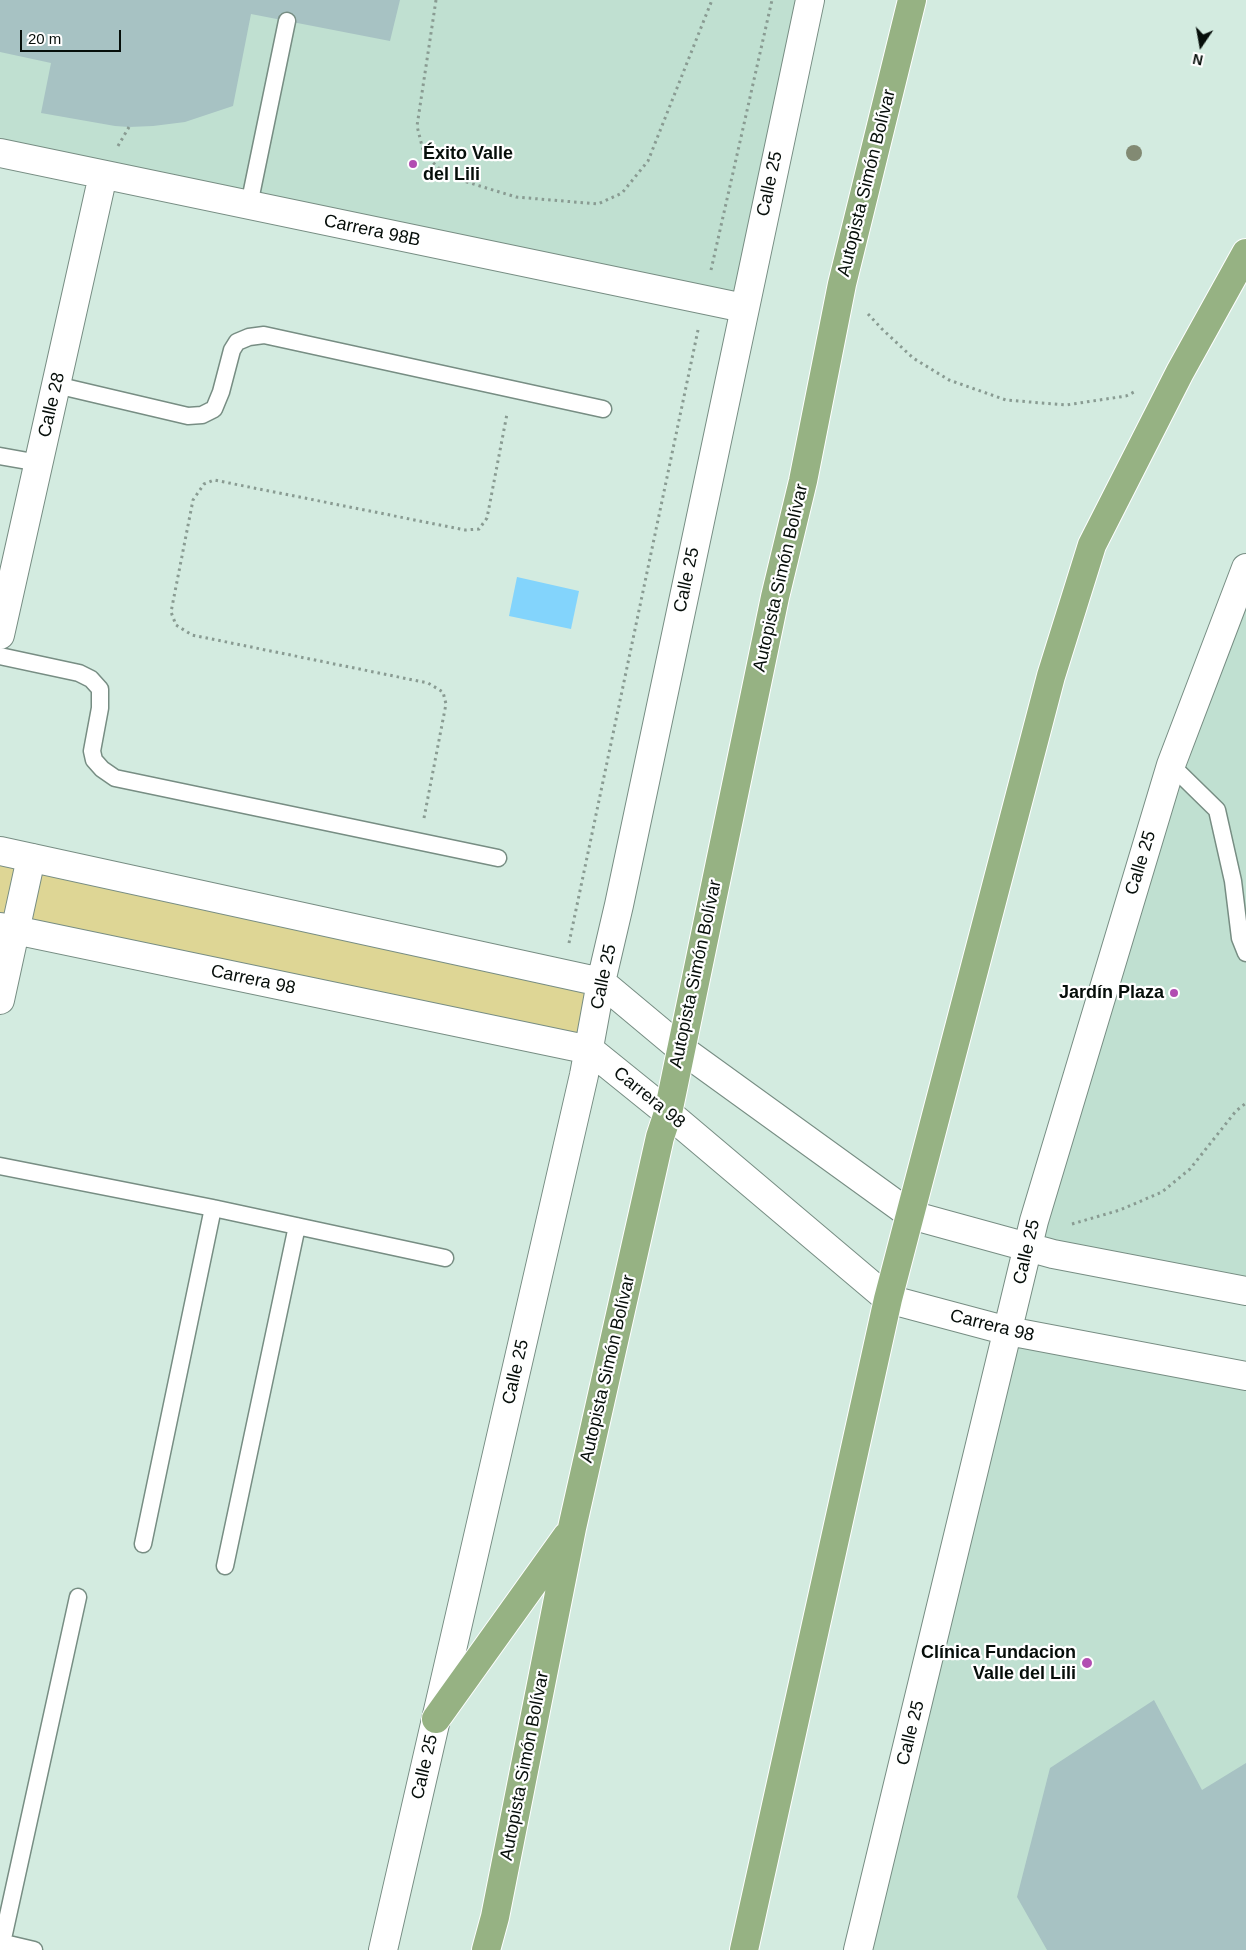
<!DOCTYPE html>
<html>
<head>
<meta charset="utf-8">
<style>
	body { margin:0 }
	#map { position:relative; width:1246px; height:1950px; overflow:hidden; background:#d3ebe0; font-family:Arial,sans-serif }
	canvas { display:block }
	.north { position:absolute; left:1176px; top:20px; width:50px; height:50px; -webkit-text-stroke:4px #fff; paint-order:stroke; rotate:192deg; font-size:14px; font-weight:700; line-height:20px; text-align:center; color:#060e0a }
	.north::after { content:''; display:block; margin:auto; width:18px; height:22px; background:#060e0a; clip-path:polygon(50% 0,100% 100%,50% 72%,0 100%) }
	.scale { position:absolute; left:20px; top:30px; width:101px; height:22px; box-sizing:border-box; border:2px solid #060e0a; border-top:0; padding-left:6px; font-size:15px; line-height:18px; white-space:nowrap; color:#060e0a; -webkit-text-stroke:4px #fff; paint-order:stroke }
</style>
</head>
<body>
<div id="map">
<canvas width="1246" height="1950"></canvas>
<div class="north">N</div>
<div class="scale">20 m</div>
</div>
<script>
const c = document.querySelector('canvas').getContext('2d');
c.lineJoin = 'round';
function paint(path, color) { c.fillStyle = color; c.fill(path, 'evenodd'); }
const shape = rows => new Path2D(rows.map(r => 'M' + r).join(''));
function stroke(path, color, width, dash) { c.strokeStyle = color; c.lineWidth = width; c.lineCap = dash ? 'butt' : 'round'; c.setLineDash(dash || []); c.stroke(path); }
function drawText(font, color, halo, rows, align = 'center') {
  c.font = font + ' Arial,sans-serif'; c.lineWidth = 4.5; c.setLineDash([]); c.textBaseline = 'middle'; c.strokeStyle = halo; c.fillStyle = color; for (const [text, x, y, turn = 0] of rows) {
    c.save(); c.translate(x, y); c.rotate((+turn || 0) * Math.PI / 180); c.textAlign = isNaN(turn) ? turn : align; if (halo) c.strokeText(text, 0, 0); c.fillText(text, 0, 0); c.restore();
  }
}
const built = shape([
	[0,0,810,0,744,308,0,153],
	[1246,568,1246,1291,1053,1254,1034,1221],
	[1008,1331,1246,1376,1246,1950,858,1950]
]);
const green = shape([
	[0,851,601,982,590,1050,0,927]
]);
const water = shape([
	[517,577,579,591,571,629,509,616]
]);
const building = shape([
	[0,0,400,0,390,41,251,14,233,106,185,122,153,126,129,127,115,126,41,113,51,63,0,52],
	[1154,1700,1202,1790,1246,1763,1246,1950,1047,1950,1017,1897,1050,1768]
]);
const path = shape([
	[436,0,417,126,424,154,447,176,516,197,598,204,622,193,648,161,712,0],
	[118,146,129,127],
	[711,270,772,0],
	[868,314,882,329,913,358,949,380,1006,400,1066,405,1126,396,1134,392],
	[424,818,446,704,443,692,428,683,192,635,176,625,171,612,193,500,204,484,214,480,465,530,479,529,487,518,507,414],
	[569,943,698,330],
	[1072,1224,1120,1210,1162,1192,1190,1169,1236,1111,1246,1103]
]);
const service = shape([
	[249,205,287,21],
	[56,385,188,416,202,415,214,409,221,392,232,350,237,342,249,337,264,335,603,409],
	[0,456,39,463],
	[0,656,79,673,91,679,100,689,100,708,92,751,94,760,102,769,115,778,498,858],
	[1171,765,1217,810,1233,881,1240,938,1246,953],
	[0,1166,213,1208,445,1258],
	[143,1544,213,1208],
	[225,1566,297,1226],
	[0,1942,34,1950],
	[2,1943,78,1597]
]);
const minor = shape([
	[0,153,744,308],
	[0,635,103,175],
	[0,1000,31,858]
]);
const tertiary = shape([
	[0,851,601,982,680,1048,911,1215,1053,1254,1246,1291],
	[0,927,590,1050,668,1113,888,1299,1008,1331,1246,1376],
	[383,1950,584,1075,601,982,619,905,810,0],
	[858,1950,1034,1221,1171,765,1246,568]
]);
const trunk = shape([
	[436,1719,567,1536],
	[486,1950,495,1917,572,1528,660,1137,668,1113,775,597,803,481,842,284,912,0],
	[744,1950,888,1299,1051,676,1092,545,1180,372,1246,253]
]);
const trees = [
	[1134,153]
];
const markers = [
	[413,164,5,"#b24db2"],
	[1174,993,5,"#b24db2"],
	[1087,1663,6,"#b24db2"]
];
const poiNames = [
	["Éxito Valle",423,154,"left"],
	["del Lili",423,175,"left"],
	["Jardín Plaza",1164,993],
	["Clínica Fundacion",1076,1653],
	["Valle del Lili",1076,1674]
];
const streetNames = [
	["Autopista Simón Bolívar",867,183,-76],
	["Calle 25",770,184,-78],
	["Carrera 98B",372,231,12],
	["Calle 28",52,405,-77],
	["Autopista Simón Bolívar",781,578,-77],
	["Calle 25",687,580,-78],
	["Calle 25",1141,863,-73],
	["Autopista Simón Bolívar",696,974,-78],
	["Calle 25",604,977,-78],
	["Carrera 98",253,980,12],
	["Carrera 98",649,1098,39],
	["Calle 25",1027,1252,-77],
	["Carrera 98",992,1326,14],
	["Autopista Simón Bolívar",608,1369,-77],
	["Calle 25",516,1372,-77],
	["Calle 25",911,1733,-76],
	["Autopista Simón Bolívar",525,1766,-79],
	["Calle 25",425,1767,-77]
];
paint(built, '#c0e0d1');
paint(green, '#ded695');
paint(water, '#83d4fc');
paint(building, '#a7c2c3');
stroke(service, '#778d83', 19);
stroke(minor, '#778d83', 30);
stroke(tertiary, '#778d83', 30);
stroke(trunk, '#fff', 30);
stroke(path, '#899b92', 3, [2.5, 4]);
stroke(service, '#fff', 16);
stroke(minor, '#fff', 28);
stroke(tertiary, '#fff', 28);
stroke(trunk, '#96b283', 28);
c.fillStyle = '#828a73';
for (const [x, y] of trees) { c.beginPath(); c.arc(x, y, 8, 0, 2 * Math.PI); c.fill(); }
for (const [x, y, r, color] of markers) { const dot = new Path2D(); dot.arc(x, y, r, 0, 2 * Math.PI); c.fillStyle = color; c.fill(dot); stroke(dot, '#fff', 2); }
drawText('bold 18px', '#060e0a', '#fff', poiNames, 'right');
drawText('18px', '#060e0a', '#fff', streetNames);
</script>
</body>
</html>
